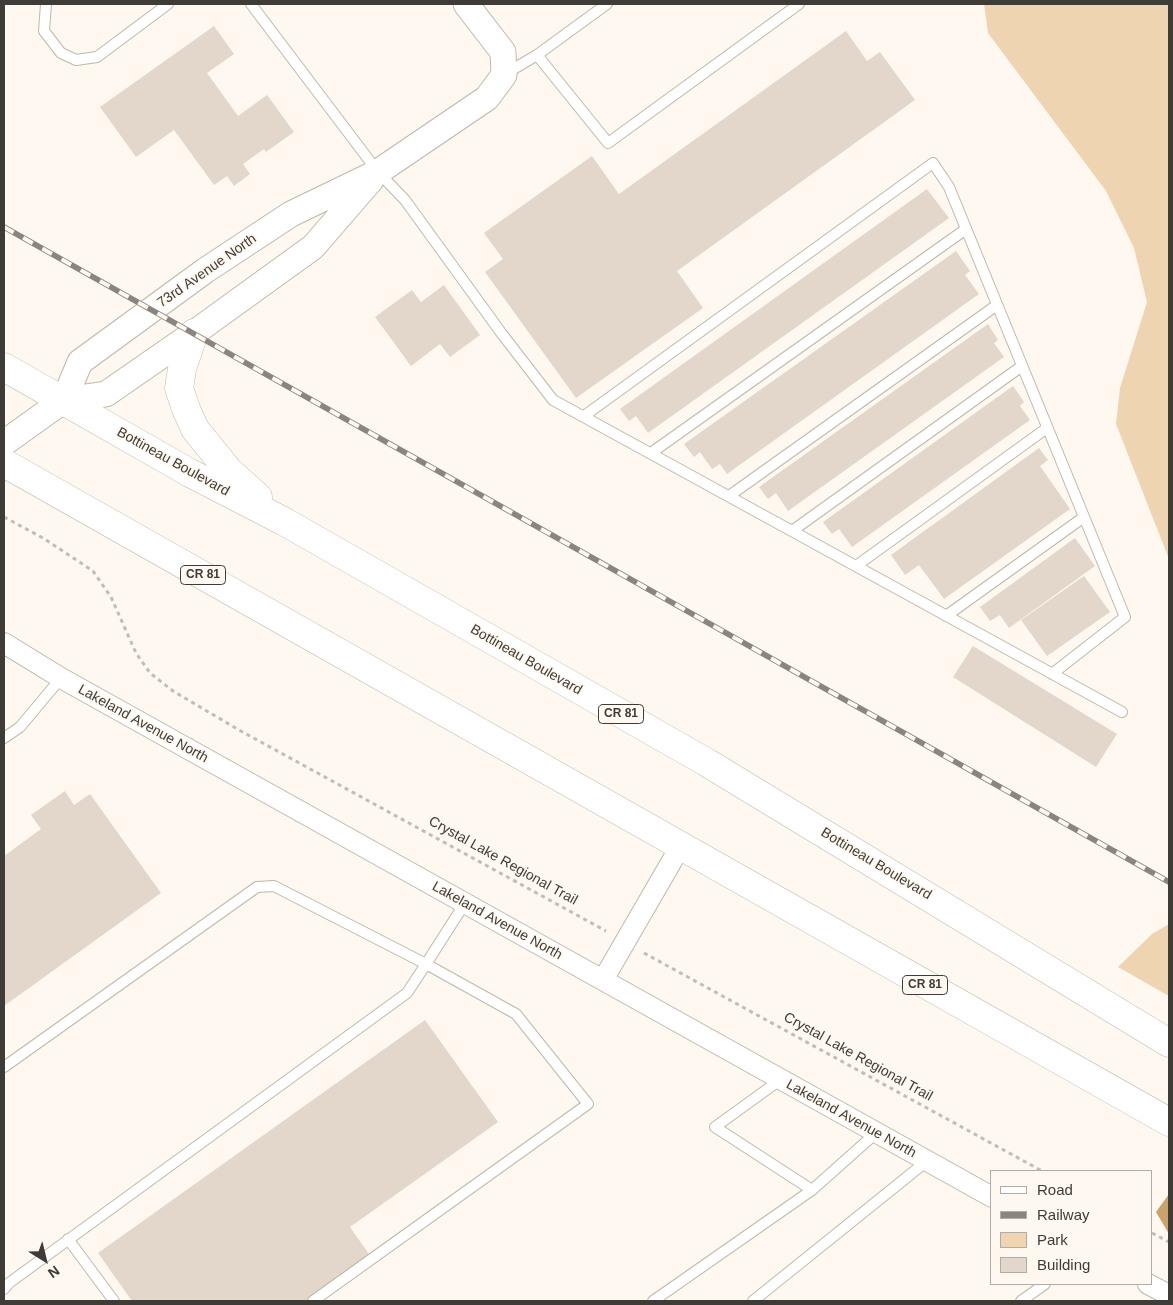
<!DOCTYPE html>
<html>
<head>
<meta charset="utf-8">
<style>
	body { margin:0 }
	#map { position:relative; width:1173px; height:1305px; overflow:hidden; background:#fef8f0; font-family:Arial,sans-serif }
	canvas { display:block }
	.frame { position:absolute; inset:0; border:5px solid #3f3b36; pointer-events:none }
	.legend { position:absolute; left:990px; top:1170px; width:162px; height:115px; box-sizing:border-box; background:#fef8f0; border:1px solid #b2aca6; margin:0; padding:6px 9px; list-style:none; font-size:15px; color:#3f3b36 }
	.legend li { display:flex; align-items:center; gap:10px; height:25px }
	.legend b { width:25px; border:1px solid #b2aca6 }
	.north { position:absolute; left:20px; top:1235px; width:50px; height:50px; -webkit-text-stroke:4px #fef8f0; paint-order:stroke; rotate:144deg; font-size:14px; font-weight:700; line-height:20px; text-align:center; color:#3f3b36 }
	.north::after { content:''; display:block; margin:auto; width:18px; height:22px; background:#3f3b36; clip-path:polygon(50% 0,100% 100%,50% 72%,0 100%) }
</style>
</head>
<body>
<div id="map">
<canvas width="1173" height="1305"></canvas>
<div class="frame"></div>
<ul class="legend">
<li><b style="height:6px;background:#fff"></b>Road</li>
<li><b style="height:6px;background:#8a857f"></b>Railway</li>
<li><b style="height:14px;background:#eed4b1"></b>Park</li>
<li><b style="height:14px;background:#e2d7ca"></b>Building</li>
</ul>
<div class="north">N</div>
</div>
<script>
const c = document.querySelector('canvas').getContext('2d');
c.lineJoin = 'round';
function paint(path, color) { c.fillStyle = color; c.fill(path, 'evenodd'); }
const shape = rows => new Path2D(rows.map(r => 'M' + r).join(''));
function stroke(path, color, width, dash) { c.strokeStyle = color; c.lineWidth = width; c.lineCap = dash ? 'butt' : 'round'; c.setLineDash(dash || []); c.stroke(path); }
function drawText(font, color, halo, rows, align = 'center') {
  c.font = font + ' Arial,sans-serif'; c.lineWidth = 4; c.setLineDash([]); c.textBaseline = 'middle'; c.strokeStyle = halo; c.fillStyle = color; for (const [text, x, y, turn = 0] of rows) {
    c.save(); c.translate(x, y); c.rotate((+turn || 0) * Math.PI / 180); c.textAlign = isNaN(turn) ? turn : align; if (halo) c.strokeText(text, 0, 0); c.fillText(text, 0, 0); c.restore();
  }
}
const green = shape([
	[984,4,1169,4,1169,559,1116,424,1120,388,1147,302,1134,248,1106,191,988,33],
	[1169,924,1169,996,1118,967,1152,934]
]);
const water = shape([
	[1169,1194,1169,1234,1156,1212]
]);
const building = shape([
	[214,26,234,54,207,73,238,116,267,95,294,132,266,152,264,149,243,164,250,174,234,186,227,176,214,185,174,130,136,157,100,107],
	[846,31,867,61,880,52,915,100,677,271,703,308,576,398,485,272,503,259,484,233,592,156,619,194],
	[927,189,949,218,648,433,636,416,629,421,620,409],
	[956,251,970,271,965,275,979,294,727,474,720,464,712,469,700,452,694,457,684,444],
	[444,285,480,335,450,357,440,344,411,366,375,317,412,290,421,302],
	[988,324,998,340,994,343,1004,357,788,511,776,493,768,499,759,487],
	[1013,386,1024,402,1020,406,1030,420,852,547,839,529,832,534,823,522],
	[1039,448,1048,460,1040,466,1070,509,944,599,919,565,905,575,891,555],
	[1075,538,1095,566,1009,628,1000,615,990,621,980,607],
	[1084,576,1110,612,1047,656,1021,620],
	[973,646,1117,734,1096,767,953,677],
	[65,791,74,805,90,794,161,893,4,1006,4,856,41,829,31,815],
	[425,1020,498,1122,350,1227,371,1257,309,1301,132,1301,98,1253]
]);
const path = shape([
	[4,517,43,538,93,571,111,597,136,653,150,673,173,691,239,730,606,931],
	[644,953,1042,1171],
	[1152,1233,1169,1242]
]);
const service = shape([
	[46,4,44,31,61,53,76,60,97,57,168,4],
	[251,4,378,172,405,200,502,334,553,400,1122,712],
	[537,55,608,143,799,4],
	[505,74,537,55,607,4],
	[584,416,933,163,949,187,1125,617,1052,674],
	[651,453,966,229],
	[729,496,997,305],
	[792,531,1022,366],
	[856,566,1047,428],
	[946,616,1084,517],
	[4,738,20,727,61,678],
	[4,1067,257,887,274,886,426,964,407,993,9,1283,4,1289],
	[780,1080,715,1127,812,1190,876,1133],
	[68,1239,114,1301],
	[313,1301,588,1104,516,1014,426,964,465,903],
	[653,1301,812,1190],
	[753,1301,927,1161],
	[1021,1301,1045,1284]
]);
const minor = shape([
	[4,643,61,678,992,1197],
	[603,980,680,847],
	[1148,1284,1169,1295]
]);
const tertiary = shape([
	[64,400,80,362,206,270,291,214,378,172,487,98,504,75,503,52,466,4],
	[4,443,64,400,106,394,194,333,313,247,371,180]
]);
const trunk = shape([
	[194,333,182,369,179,388,186,409,195,429,229,471,258,497],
	[4,367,190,473,285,522,706,762,1169,1043],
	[4,463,1169,1122]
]);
const rail = shape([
	[4,227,1169,882]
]);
const shields = [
	[203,575,45],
	[621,714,45],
	[925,985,45]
];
const shieldNames = [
	["CR 81",203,575],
	["CR 81",621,714],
	["CR 81",925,985]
];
const streetNames = [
	["73rd Avenue North",207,271,-35],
	["Bottineau Boulevard",173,462,29],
	["Bottineau Boulevard",526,660,30],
	["Lakeland Avenue North",143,724,29],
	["Crystal Lake Regional Trail",503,861,29],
	["Bottineau Boulevard",876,864,31],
	["Lakeland Avenue North",497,921,29],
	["Crystal Lake Regional Trail",858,1057,29],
	["Lakeland Avenue North",851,1119,29]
];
paint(green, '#eed4b1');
paint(water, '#cba26a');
paint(building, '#e2d7ca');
stroke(service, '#c1b7aa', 12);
stroke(minor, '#c1b7aa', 22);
stroke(tertiary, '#c1b7aa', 27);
stroke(trunk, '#c1b7aa', 29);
stroke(path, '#c3bdb6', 3, [4, 4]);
stroke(service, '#fff', 10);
stroke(minor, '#fff', 20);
stroke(tertiary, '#fff', 25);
stroke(trunk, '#fff', 28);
stroke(rail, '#8a857f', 5.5);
stroke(rail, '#fef8f0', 4, [11]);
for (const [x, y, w] of shields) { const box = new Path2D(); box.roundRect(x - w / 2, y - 9.5, w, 19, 4); c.fillStyle = '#fef8f0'; c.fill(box); stroke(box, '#3f3b36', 1); }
drawText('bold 12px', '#3f3b36', null, shieldNames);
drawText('14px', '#3f3b36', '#fef8f0', streetNames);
</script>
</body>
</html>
